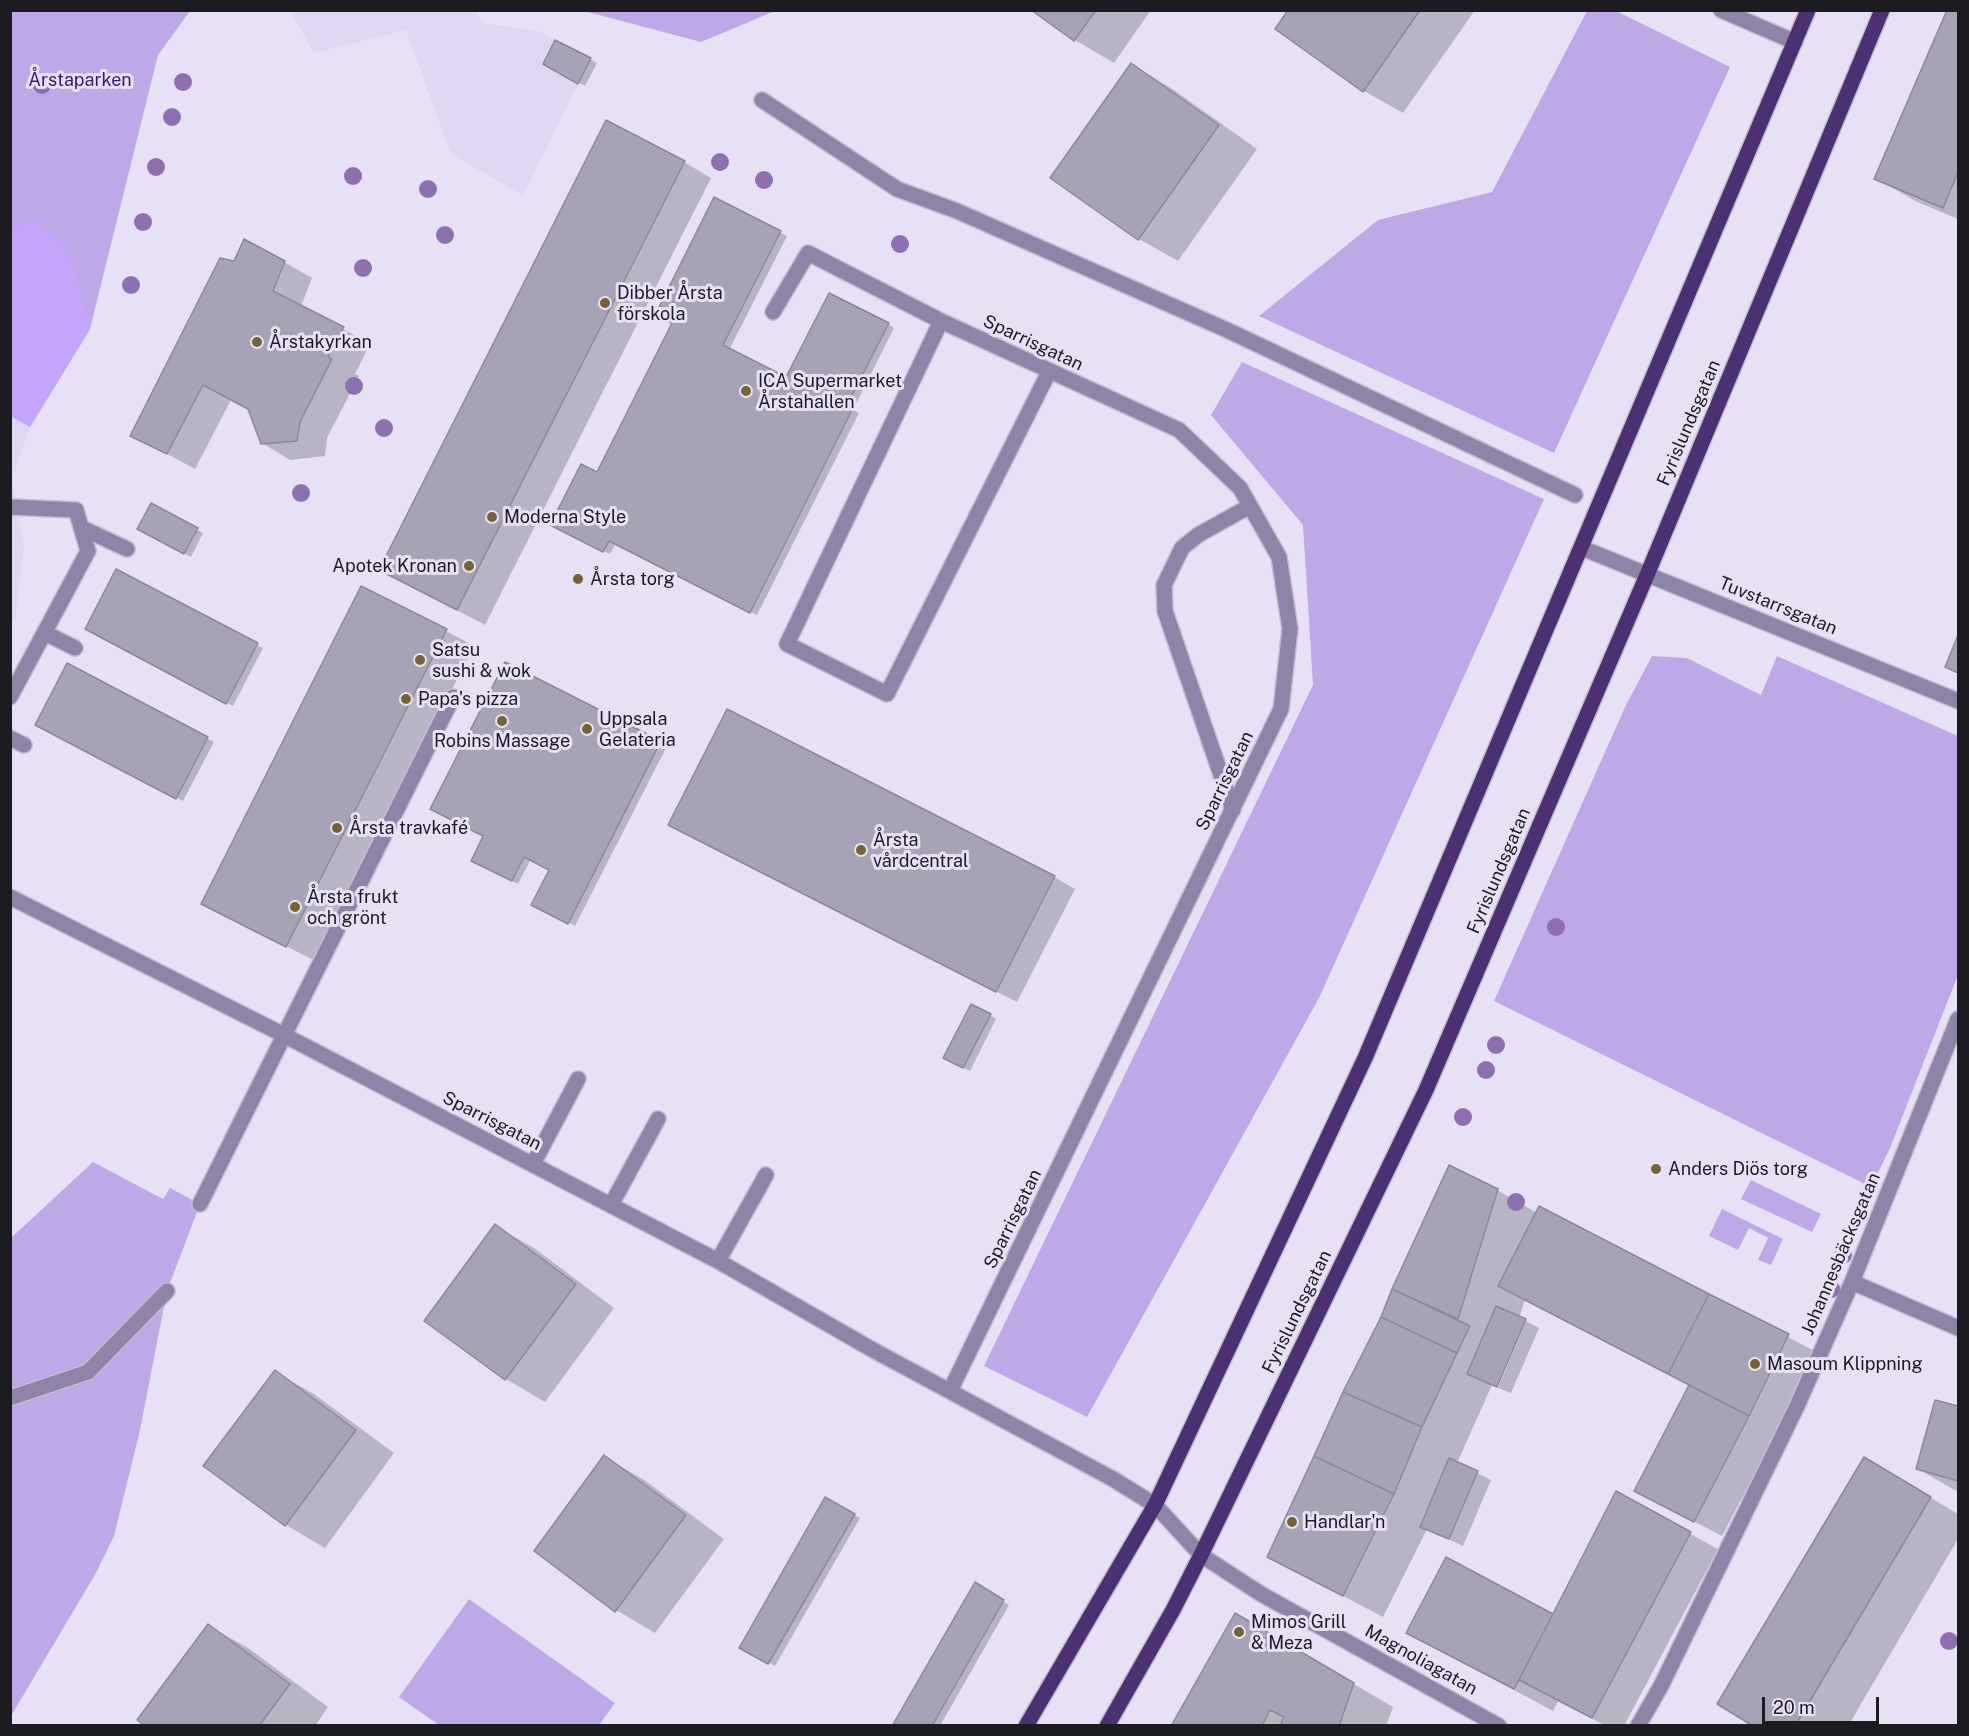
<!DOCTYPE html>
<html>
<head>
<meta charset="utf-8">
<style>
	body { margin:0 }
	#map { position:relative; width:1969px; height:1736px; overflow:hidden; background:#e8e1f6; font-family:"Public Sans",sans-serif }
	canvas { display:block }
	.frame { position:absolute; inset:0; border:12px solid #1d1b22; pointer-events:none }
	.scale { position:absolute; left:1762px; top:1697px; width:117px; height:27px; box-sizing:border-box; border:3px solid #1d1b22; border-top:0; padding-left:8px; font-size:18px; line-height:21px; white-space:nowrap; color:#1d1b22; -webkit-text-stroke:4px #e8e1f6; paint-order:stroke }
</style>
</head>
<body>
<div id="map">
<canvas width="1969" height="1736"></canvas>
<div class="frame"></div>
<div class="scale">20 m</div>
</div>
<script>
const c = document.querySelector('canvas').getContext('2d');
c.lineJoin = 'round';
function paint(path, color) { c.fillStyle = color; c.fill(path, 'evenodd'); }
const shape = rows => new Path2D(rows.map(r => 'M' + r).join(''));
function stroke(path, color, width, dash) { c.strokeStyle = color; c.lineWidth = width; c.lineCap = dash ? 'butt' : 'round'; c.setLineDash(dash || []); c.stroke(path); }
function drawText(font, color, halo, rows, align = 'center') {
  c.font = font + ' "Public Sans",sans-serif'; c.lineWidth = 6; c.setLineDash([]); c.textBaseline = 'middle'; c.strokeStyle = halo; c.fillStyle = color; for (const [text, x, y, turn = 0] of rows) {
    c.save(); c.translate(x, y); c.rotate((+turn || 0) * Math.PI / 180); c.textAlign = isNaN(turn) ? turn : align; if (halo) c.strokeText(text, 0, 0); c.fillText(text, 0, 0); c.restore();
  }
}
const built = shape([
	[295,10,476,11,482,23,538,31,591,58,523,195,451,154,406,30,314,53,291,12],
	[11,416,30,427,12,478,24,547,15,618,11,626]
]);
const green = shape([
	[10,11,190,11,158,55,90,329,30,427,10,416],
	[584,11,775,11,701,42],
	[1587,11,1616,11,1730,67,1554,453,1259,316,1378,220,1492,192],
	[1242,362,1544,499,1319,998,1087,1417,984,1366,1313,685,1303,525,1211,415],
	[1652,656,1687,658,1761,695,1777,656,1958,736,1958,975,1890,1148,1871,1187,1494,1001,1626,705],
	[93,1162,163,1199,170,1188,200,1204,167,1291,140,1430,114,1536,96,1573,11,1716,11,1238],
	[1751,1180,1821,1214,1812,1232,1741,1199],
	[1722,1209,1783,1239,1771,1265,1758,1260,1768,1238,1749,1228,1738,1250,1709,1236],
	[469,1599,615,1703,599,1725,439,1725,399,1697]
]);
const forest = shape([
	[34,218,66,249,81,292,90,329,30,427,11,416,10,230]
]);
const shadow = shape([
	[1033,10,1151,10,1114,63,1075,40],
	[1290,10,1475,10,1403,113,1364,91],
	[1949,10,1958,10,1958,219,1915,201,1876,178],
	[590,59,597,63,585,86,545,63],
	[1132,65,1171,88,1257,149,1178,261,1139,239,1052,177],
	[684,162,711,178,485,625,381,570],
	[715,199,787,236,729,350,787,379,888,324,894,328,853,410,859,413,757,615,616,543,610,554,558,529,597,474,674,323],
	[235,262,284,262,312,278,301,306,370,344,355,374,359,376,327,438,325,456,290,460,262,443,249,410,231,400,195,469,132,435],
	[151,505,203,533,191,557,139,529],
	[117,571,263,648,233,706,87,629],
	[446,631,474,646,315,961,203,903],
	[68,665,214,742,183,801,37,724],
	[660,742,667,746,575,926,540,908,551,870,531,859,518,884,479,864,485,836],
	[691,836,1054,877,1075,889,1017,1002],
	[990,1015,996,1019,970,1071,951,1062],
	[1497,1190,1537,1213,1539,1208,1828,1358,1789,1437,1777,1431,1722,1536,1664,1506,1691,1386,1525,1299,1519,1318,1524,1319,1495,1387,1492,1385,1457,1463,1491,1480,1463,1546,1427,1529,1383,1617,1269,1557,1275,1544,1273,1543,1393,1291,1398,1294],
	[495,1226,534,1248,614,1308,545,1402,506,1379,426,1320],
	[1526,1321,1539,1328,1511,1393,1498,1388],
	[275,1372,314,1394,394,1453,325,1548,286,1525,206,1465],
	[1936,1401,1958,1407,1958,1492,1918,1469],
	[605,1457,644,1480,724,1539,655,1633,616,1610],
	[1904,1482,1958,1514,1958,1539,1848,1726,1756,1726],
	[1616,1494,1718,1549,1624,1726,1606,1726,1558,1701,1553,1711,1408,1633,1554,1615],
	[826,1499,860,1518,775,1666,741,1647],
	[975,1584,1009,1605,940,1726,894,1726],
	[1236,1615,1393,1707,1386,1726,1173,1726],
	[209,1626,248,1648,328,1707,315,1726,148,1726]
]);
const building = shape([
	[1031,10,1096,10,1074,41,1031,10],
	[1288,10,1420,10,1363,92,1275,29,1288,10],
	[1947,10,1958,10,1958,172,1943,208,1874,179,1947,10],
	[555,40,591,58,578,84,543,64,555,40],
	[1131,63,1219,125,1138,240,1050,178,1131,63],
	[606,120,685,161,457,610,379,570,606,120],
	[714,197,781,231,723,345,786,377,829,293,889,323,847,405,853,408,750,613,609,541,603,552,550,525,581,464,597,472,672,323,655,315,714,197],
	[244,239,285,261,273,291,344,327,328,357,332,359,300,422,297,441,261,444,248,409,203,385,167,454,130,436,220,258,234,261,244,239],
	[151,503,198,528,184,554,137,529,151,503],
	[116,569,258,643,226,704,85,629,116,569],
	[361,586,447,629,286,947,201,904,361,586],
	[1958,635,1958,673,1945,667,1958,635],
	[505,662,661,741,568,924,531,905,549,870,524,857,512,881,471,861,483,836,430,809,505,662],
	[67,663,208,737,176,799,35,725,67,663],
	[727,709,1055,876,996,992,668,825,727,709],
	[971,1004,991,1014,963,1068,943,1058,971,1004],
	[1449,1165,1498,1189,1458,1319,1392,1289,1449,1165],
	[1539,1206,1709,1294,1668,1374,1498,1286,1539,1206],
	[495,1224,576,1284,505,1380,424,1321,495,1224],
	[1392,1289,1470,1326,1457,1353,1381,1317,1392,1289],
	[1709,1294,1789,1334,1749,1416,1668,1374,1709,1294],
	[1496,1306,1526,1319,1497,1387,1467,1374,1496,1306],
	[1381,1317,1457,1353,1422,1427,1343,1392,1381,1317],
	[275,1370,356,1430,285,1526,203,1466,275,1370],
	[1689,1385,1749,1416,1694,1522,1634,1491,1689,1385],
	[1343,1392,1422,1427,1394,1494,1314,1456,1343,1392],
	[1935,1400,1958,1406,1958,1481,1916,1469,1935,1400],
	[604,1455,686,1515,615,1612,534,1551,604,1455],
	[1314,1456,1394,1494,1343,1596,1267,1557,1314,1456],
	[1864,1457,1931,1497,1795,1726,1753,1726,1717,1704,1864,1457],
	[1449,1458,1478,1471,1449,1539,1420,1527,1449,1458],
	[1616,1491,1691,1532,1592,1718,1519,1680,1616,1491],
	[825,1497,855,1514,768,1664,739,1648,825,1497],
	[1446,1557,1553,1614,1514,1689,1406,1633,1446,1557],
	[975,1582,1004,1600,932,1726,892,1726,975,1582],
	[1235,1613,1354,1683,1339,1726,1285,1726,1281,1723,1284,1717,1270,1710,1262,1726,1171,1726,1235,1613],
	[208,1624,290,1684,259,1726,145,1726,137,1720,208,1624]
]);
const minor = shape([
	[1721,10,1795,42],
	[762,100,897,189,957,211,1227,330,1575,495],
	[773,312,808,253,941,321,1179,430,1240,488,1279,557,1290,629,1281,709,950,1391],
	[941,321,787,644,887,694,1049,372],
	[10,507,76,510,88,551,10,697],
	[82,528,127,549],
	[1582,548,1958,701],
	[45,633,75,648],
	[10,738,24,745],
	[1233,810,1165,611,1164,585,1182,548,1198,535,1250,506],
	[10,897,276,1031,718,1261,873,1350,1113,1479,1155,1505,1201,1555,1261,1594,1499,1726],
	[533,1164,578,1079],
	[200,1204,453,697],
	[611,1205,658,1119],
	[718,1261,766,1175],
	[1852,1282,1958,1328],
	[10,1398,88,1372,167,1291],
	[1638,1726,1661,1686,1797,1406,1852,1282,1958,1019]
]);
const major = shape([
	[1026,1726,1155,1505,1365,1058,1808,10],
	[1107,1726,1173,1610,1201,1555,1426,1090,1647,575,1882,10]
]);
const trees = [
	[183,82],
	[42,85],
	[172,117],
	[720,162],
	[156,167],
	[353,176],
	[764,180],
	[428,189],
	[143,222],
	[445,235],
	[900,244],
	[363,268],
	[131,285],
	[354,386],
	[384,428],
	[301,493],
	[1556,927],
	[1496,1045],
	[1486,1070],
	[1463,1117],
	[1516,1202],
	[1843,1255],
	[1831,1289],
	[1949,1641]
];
const markers = [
	[605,303,6,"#756432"],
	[257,342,6,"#756432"],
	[746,391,6,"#756432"],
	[492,517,6,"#756432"],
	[469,566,6,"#756432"],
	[578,579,6,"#756432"],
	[420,660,6,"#756432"],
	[406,699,6,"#756432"],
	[502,721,6,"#756432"],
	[587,729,6,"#756432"],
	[337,828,6,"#756432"],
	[861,850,6,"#756432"],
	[295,907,6,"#756432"],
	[1656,1169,6,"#756432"],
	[1755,1364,6,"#756432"],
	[1292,1522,6,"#756432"],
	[1239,1632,6,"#756432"]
];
const parkNames = [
	["Årstaparken",80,80]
];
const poiNames = [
	["Dibber Årsta",617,293],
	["förskola",617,314],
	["Årstakyrkan",269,342],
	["ICA Supermarket",758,381],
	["Årstahallen",758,402],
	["Moderna Style",504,517],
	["Apotek Kronan",457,566,"right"],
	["Årsta torg",590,579],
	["Satsu",432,650],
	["sushi & wok",432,671],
	["Papa's pizza",418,699],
	["Uppsala",599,719],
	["Gelateria",599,740],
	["Robins Massage",502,741,"center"],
	["Årsta travkafé",349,828],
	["Årsta",873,840],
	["vårdcentral",873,861],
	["Årsta frukt",307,897],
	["och grönt",307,918],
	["Anders Diös torg",1668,1169],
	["Masoum Klippning",1767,1364],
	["Handlar'n",1304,1522],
	["Mimos Grill",1251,1622],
	["& Meza",1251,1643]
];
const streetNames = [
	["Sparrisgatan",1033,343,25],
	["Fyrislundsgatan",1689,423,-67],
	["Tuvstarrsgatan",1778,606,22],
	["Sparrisgatan",1225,781,-64],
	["Fyrislundsgatan",1499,871,-67],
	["Sparrisgatan",492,1121,27],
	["Sparrisgatan",1013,1219,-64],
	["Johannesbäcksgatan",1841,1254,-67],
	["Fyrislundsgatan",1297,1312,-64],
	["Magnoliagatan",1421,1660,29]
];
paint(built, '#dfd6f2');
paint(green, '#bea8e7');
paint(forest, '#c4a4fc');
paint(shadow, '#0003');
paint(building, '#a8a2b6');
stroke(building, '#8d879a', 1.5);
stroke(minor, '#c3bdd0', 18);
stroke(major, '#c3bdd0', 18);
stroke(minor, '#8f83a8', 15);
stroke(major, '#4b3171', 15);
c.fillStyle = '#8e6fb0';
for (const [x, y] of trees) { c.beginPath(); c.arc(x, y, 9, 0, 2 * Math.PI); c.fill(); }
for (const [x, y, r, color] of markers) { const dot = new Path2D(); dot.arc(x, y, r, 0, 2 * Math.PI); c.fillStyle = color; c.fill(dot); stroke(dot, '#e8e1f6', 2); }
drawText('18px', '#417', '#e8e1f6', parkNames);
drawText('18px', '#1d1b22', '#e8e1f6', poiNames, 'left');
drawText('18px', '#1d1b22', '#e8e1f6', streetNames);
</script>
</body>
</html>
